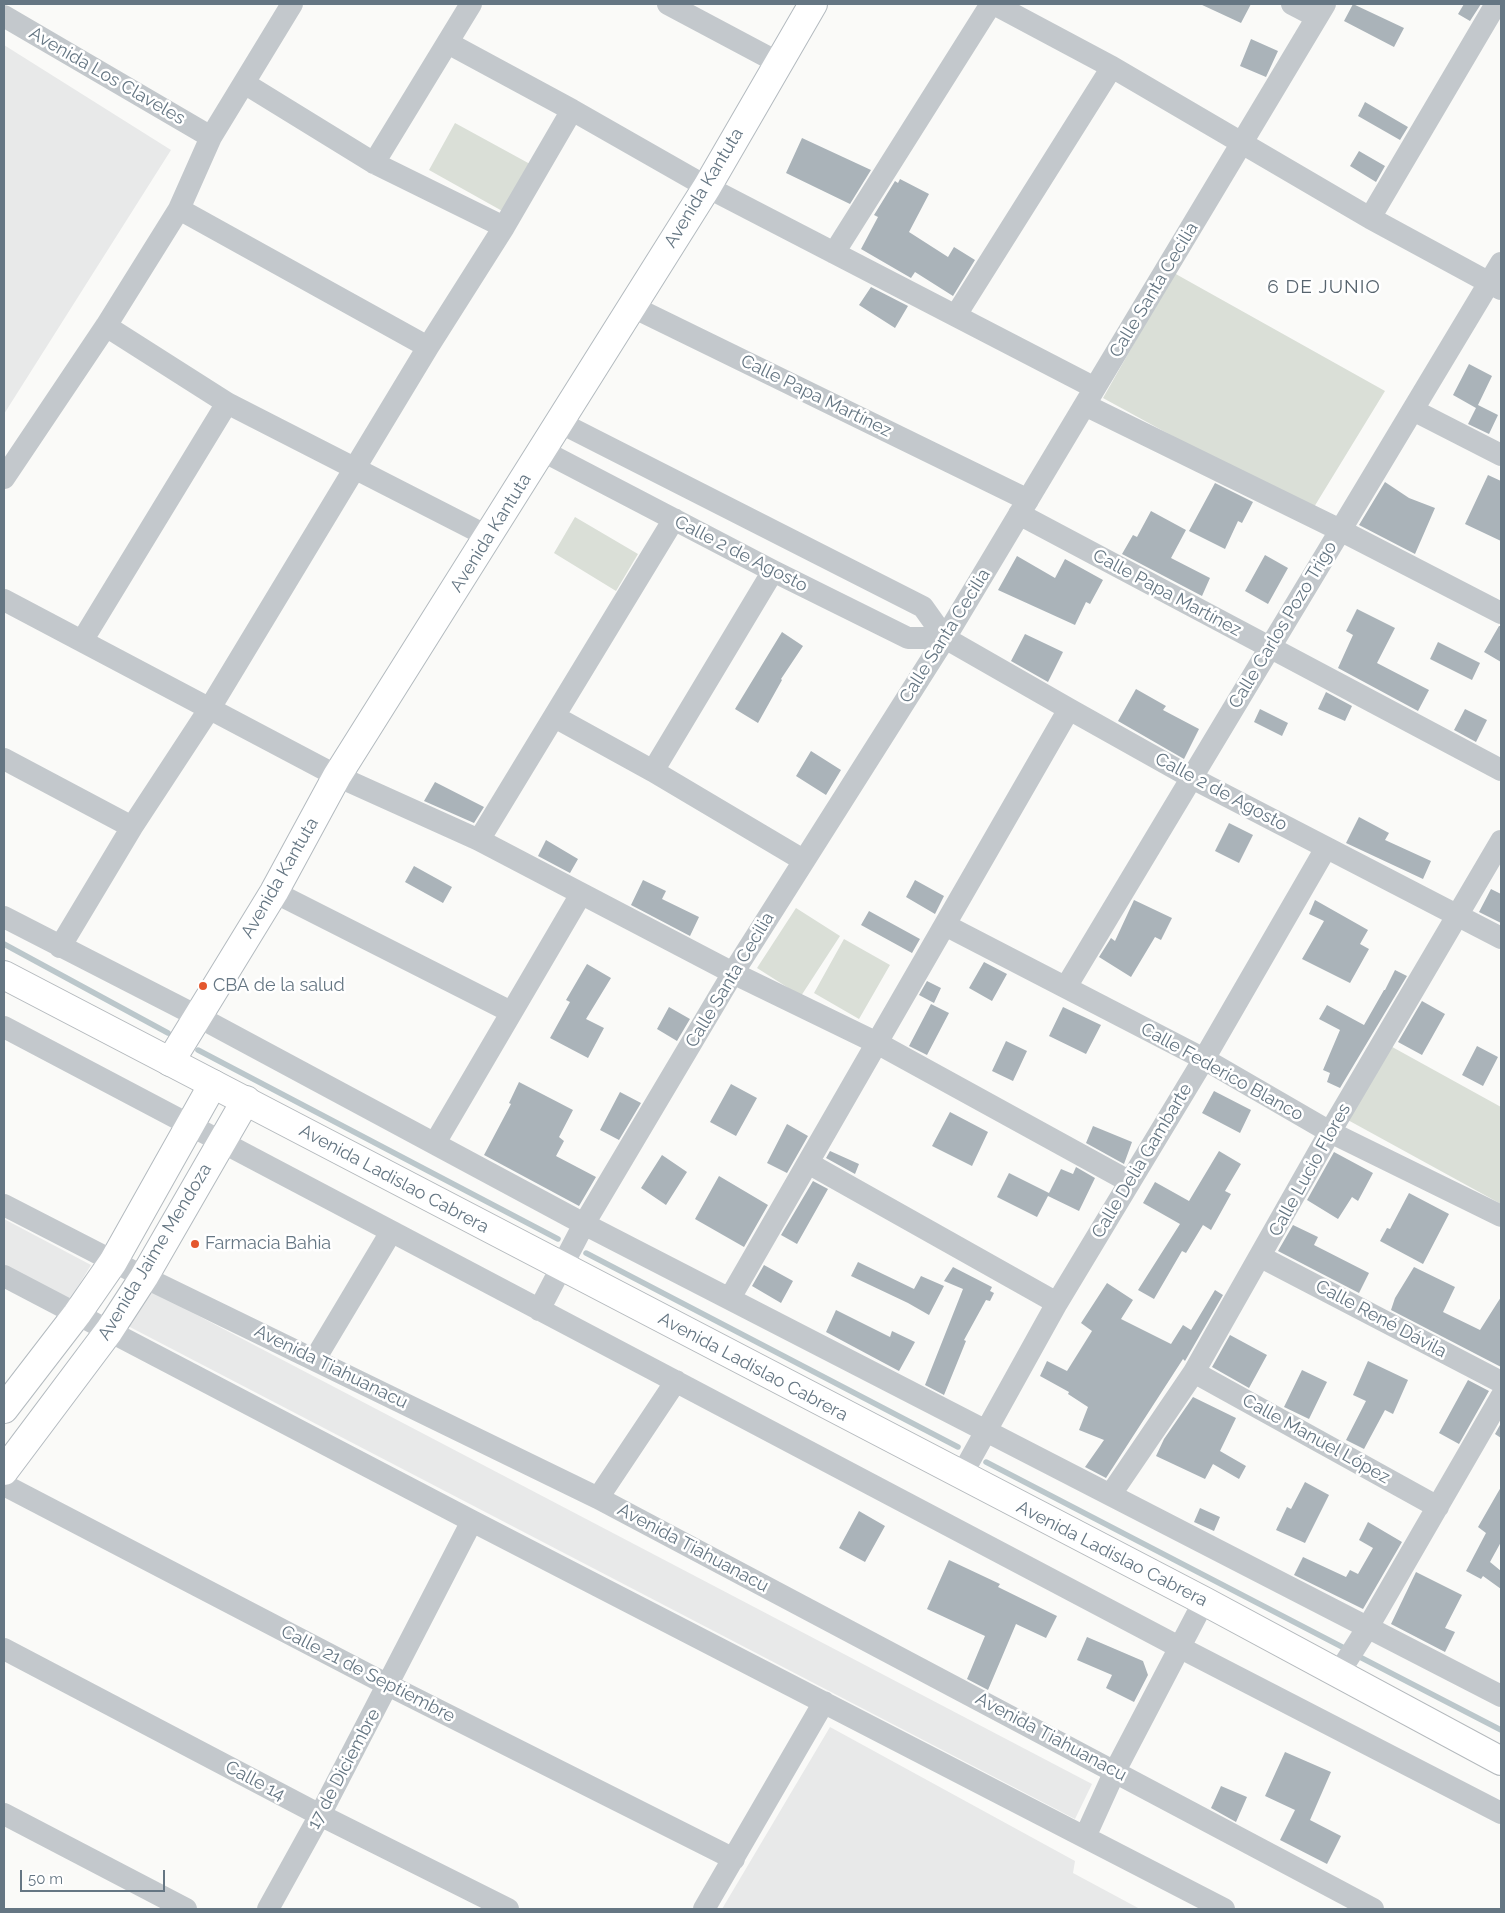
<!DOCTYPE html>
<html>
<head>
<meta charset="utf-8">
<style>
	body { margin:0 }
	#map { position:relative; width:1505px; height:1913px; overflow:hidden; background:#fafaf8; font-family:Raleway,sans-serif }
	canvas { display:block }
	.frame { position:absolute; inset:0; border:5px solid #657683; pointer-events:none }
	.scale { position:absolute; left:20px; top:1870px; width:145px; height:22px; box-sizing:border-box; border:2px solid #657683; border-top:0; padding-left:6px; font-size:15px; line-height:18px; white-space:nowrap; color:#657683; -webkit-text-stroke:4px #fff; paint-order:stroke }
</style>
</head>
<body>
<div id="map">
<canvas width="1505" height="1913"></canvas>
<div class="frame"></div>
<div class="scale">50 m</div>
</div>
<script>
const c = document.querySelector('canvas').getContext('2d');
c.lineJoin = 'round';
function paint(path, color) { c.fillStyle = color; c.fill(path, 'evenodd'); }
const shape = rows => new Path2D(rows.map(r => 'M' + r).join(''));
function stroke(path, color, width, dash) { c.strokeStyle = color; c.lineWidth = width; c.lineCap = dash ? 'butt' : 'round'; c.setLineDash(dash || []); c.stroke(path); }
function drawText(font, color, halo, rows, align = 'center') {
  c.font = font + ' Raleway,sans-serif'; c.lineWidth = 5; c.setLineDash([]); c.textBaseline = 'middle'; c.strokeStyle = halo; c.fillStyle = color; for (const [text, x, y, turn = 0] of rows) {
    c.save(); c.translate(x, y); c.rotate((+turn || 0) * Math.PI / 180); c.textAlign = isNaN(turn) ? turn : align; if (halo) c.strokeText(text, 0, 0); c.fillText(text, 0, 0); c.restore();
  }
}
const built = shape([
	[4,45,171,150,4,414],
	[4,1219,91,1265,68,1303,4,1269],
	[151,1291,1092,1784,1075,1819,126,1325],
	[830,1727,1075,1861,1073,1873,1140,1909,722,1909]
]);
const green = shape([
	[455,123,530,164,504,212,429,170],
	[1174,273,1385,391,1311,512,1103,398],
	[575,517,638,554,616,591,554,553],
	[796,908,840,936,801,996,757,968],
	[844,939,890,965,859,1019,814,993],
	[1385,1043,1501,1107,1501,1204,1346,1119]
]);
const stream = shape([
	[4,944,168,1033],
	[198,1050,558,1239],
	[586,1253,958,1447],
	[986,1462,1348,1650],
	[1356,1655,1501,1730]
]);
const building = shape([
	[1200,4,1251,4,1241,23],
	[1353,4,1404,28,1394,47,1344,21],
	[1464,4,1481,4,1470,21,1458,14],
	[1251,39,1278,51,1266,77,1240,66],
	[1365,102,1408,127,1400,140,1358,116],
	[802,138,871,170,850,204,786,173],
	[1359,151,1385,166,1376,182,1350,166],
	[900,179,929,194,909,232,948,257,954,247,975,260,953,296,915,272,911,278,861,249,878,217,874,215,895,181,898,183],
	[871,287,908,306,895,328,859,305],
	[1469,364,1492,376,1478,405,1498,415,1489,434,1468,424,1476,408,1453,395],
	[1488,475,1501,481,1501,541,1465,524],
	[1385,482,1409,498,1435,508,1415,554,1359,525],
	[1215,483,1253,502,1242,523,1238,521,1225,549,1189,531],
	[1151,511,1186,530,1171,558,1210,578,1202,596,1122,554,1133,535,1137,537],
	[1265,555,1288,568,1268,604,1245,591],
	[1017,556,1055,578,1065,559,1103,580,1090,604,1086,602,1075,625,998,590],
	[1357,609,1395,628,1377,663,1429,690,1418,711,1338,668,1353,635,1346,631],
	[1499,626,1501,626,1501,662,1484,652],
	[782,632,803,646,781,679,782,680,758,723,735,709],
	[1025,634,1063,652,1048,682,1011,661],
	[1438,642,1480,663,1472,680,1430,659],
	[1136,689,1166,706,1163,710,1199,729,1184,759,1118,721],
	[1326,692,1352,706,1345,721,1318,709],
	[1260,709,1288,723,1282,736,1254,722],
	[1465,709,1487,720,1476,742,1454,730],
	[811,751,841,770,826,795,796,776],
	[435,782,484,807,474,823,424,801],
	[1359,817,1389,833,1385,840,1431,861,1423,879,1346,843],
	[1229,823,1253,835,1239,863,1215,851],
	[546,840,578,859,570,873,538,856],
	[414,866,452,887,443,903,405,882],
	[643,880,666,891,662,899,699,917,690,936,631,905],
	[915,880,944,896,935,914,906,897],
	[1491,889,1501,894,1501,923,1479,912],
	[1134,900,1172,918,1161,940,1155,937,1131,977,1099,957,1111,938,1115,941],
	[1315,900,1368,930,1360,944,1369,949,1350,983,1302,959,1324,921,1309,914],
	[869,911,920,939,912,953,861,925],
	[984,962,1007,974,992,1001,969,988],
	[587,964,611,978,586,1019,604,1028,588,1058,550,1038,570,1002,566,1000],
	[1395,970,1407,976,1340,1088,1327,1082,1330,1073,1323,1070,1340,1030,1319,1019,1327,1005,1364,1025,1384,990,1385,990],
	[927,981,941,988,934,1003,919,995],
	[1422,1001,1445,1014,1422,1055,1398,1042],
	[931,1004,949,1013,927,1055,909,1046],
	[669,1007,690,1019,677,1041,657,1029],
	[1063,1007,1101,1025,1086,1054,1049,1036],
	[1006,1041,1027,1051,1013,1081,992,1071],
	[1477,1046,1498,1057,1483,1086,1462,1075],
	[519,1082,573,1110,559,1137,564,1141,556,1156,596,1177,579,1206,484,1155,511,1104,509,1103],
	[731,1084,757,1098,736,1136,710,1122],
	[1214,1091,1251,1110,1240,1133,1202,1113],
	[620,1092,641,1103,619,1140,600,1130],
	[950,1112,988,1132,972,1166,932,1146],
	[787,1124,808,1136,787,1173,767,1163],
	[1093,1126,1132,1142,1124,1164,1086,1143],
	[830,1151,859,1164,855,1174,826,1158],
	[1219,1151,1241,1164,1225,1191,1231,1194,1211,1230,1203,1225,1186,1253,1182,1251,1154,1299,1138,1290,1180,1224,1143,1203,1155,1182,1189,1201],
	[1334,1152,1373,1173,1358,1201,1352,1197,1338,1219,1307,1200],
	[662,1155,687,1172,666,1205,641,1188],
	[1076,1167,1095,1178,1079,1211,1048,1196,1037,1217,997,1197,1009,1173,1049,1193,1061,1169,1073,1174],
	[719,1176,768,1205,744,1247,695,1219],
	[813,1181,828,1189,797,1244,781,1235],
	[1409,1193,1449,1214,1423,1264,1380,1241,1387,1228,1390,1229],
	[1293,1225,1318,1237,1314,1245,1369,1273,1359,1293,1278,1251],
	[858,1262,914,1289,921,1276,944,1286,929,1315,908,1303,851,1276],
	[764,1265,793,1281,781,1303,752,1286],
	[953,1267,992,1287,990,1291,994,1293,990,1301,986,1300,964,1340,966,1341,944,1395,925,1385,963,1289,944,1281],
	[1414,1267,1455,1287,1443,1312,1480,1330,1501,1297,1501,1367,1391,1310,1395,1298],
	[1107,1283,1133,1300,1121,1319,1171,1344,1183,1325,1191,1330,1215,1290,1223,1295,1185,1361,1183,1359,1106,1478,1085,1467,1104,1440,1079,1430,1088,1407,1068,1394,1069,1392,1040,1376,1047,1361,1067,1371,1092,1331,1081,1323],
	[836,1310,890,1337,892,1331,915,1342,899,1371,826,1332],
	[1230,1335,1267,1355,1249,1388,1212,1367],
	[1368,1361,1408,1380,1393,1414,1385,1410,1364,1449,1346,1440,1366,1401,1353,1395],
	[1302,1370,1327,1382,1309,1419,1284,1407],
	[1468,1380,1489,1391,1459,1444,1439,1433],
	[1193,1397,1236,1418,1220,1451,1246,1466,1239,1479,1213,1464,1205,1479,1156,1456,1164,1439],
	[1501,1423,1501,1438,1495,1434],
	[1305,1482,1329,1495,1305,1543,1276,1530,1287,1507,1291,1509],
	[1501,1487,1501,1542,1490,1562,1501,1571,1501,1589,1483,1576,1481,1579,1466,1571,1486,1533,1478,1527],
	[1200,1508,1220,1517,1214,1531,1194,1522],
	[859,1511,885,1526,865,1562,839,1548],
	[1368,1522,1402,1542,1363,1609,1294,1575,1303,1557,1346,1577,1350,1570,1358,1574,1373,1548,1359,1540],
	[949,1560,1000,1584,998,1587,1057,1616,1046,1638,1016,1624,988,1690,967,1679,985,1636,927,1609],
	[1416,1572,1462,1595,1445,1628,1455,1632,1445,1652,1391,1624],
	[1087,1637,1143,1661,1148,1675,1134,1702,1106,1688,1112,1675,1077,1660],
	[1285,1752,1331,1772,1310,1820,1341,1836,1327,1864,1280,1840,1295,1810,1265,1796],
	[1221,1786,1247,1797,1236,1822,1211,1808]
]);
const street = shape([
	[668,4,777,62],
	[994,4,1112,67,1370,218,1501,289],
	[1292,4,1317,17],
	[4,16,211,137],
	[448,43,572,110,707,187,1095,388],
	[244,83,374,163,504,227],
	[374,163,471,4],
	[179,209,428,347],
	[1370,218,1496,4],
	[834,253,991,4],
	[631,306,1028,500],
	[956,315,1112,67],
	[106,326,227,403,489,537],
	[1085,405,1340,530,1501,613],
	[1413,410,1501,455],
	[561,423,923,607,945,638,1069,709,1192,778,1501,938],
	[543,451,773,571,908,638,945,638],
	[4,478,106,326,179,209,211,137,292,4],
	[1019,514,1501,770],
	[4,600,337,776,479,840,733,973,877,1043,1130,1182],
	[82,641,227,403],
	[555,717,653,771,803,860],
	[4,759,132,827],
	[653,771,773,571],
	[479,840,674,519],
	[274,892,511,1012],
	[4,917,197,1016,584,1224,1501,1696],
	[945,925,1204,1059,1330,1132,1501,1216],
	[60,947,132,827,210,708,428,347,504,227,572,110],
	[1066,987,1501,263],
	[4,1027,1179,1647,1501,1813],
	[435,1143,581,894],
	[808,1163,1057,1303],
	[4,1205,144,1277,598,1498,1373,1909],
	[1261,1257,1501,1382],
	[4,1276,472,1521,1224,1909],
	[730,1298,1069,709],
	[539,1310,584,1224,733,973,945,638,1325,4],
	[315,1359,391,1232],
	[1194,1372,1438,1507],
	[961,1476,1057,1303,1204,1059,1326,848],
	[4,1485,388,1685,734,1859],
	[1111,1494,1194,1372,1330,1132,1501,841],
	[598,1498,676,1381],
	[4,1649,320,1815,508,1909],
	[1338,1674,1368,1627,1501,1397],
	[4,1814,186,1909],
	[1085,1837,1115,1771,1204,1601],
	[268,1909,320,1815,472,1521],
	[704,1909,824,1702]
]);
const secondary = shape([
	[170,1062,274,892,337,776,707,187,813,4],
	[4,1409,77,1314,113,1262,213,1084],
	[4,1471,109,1331,144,1277,246,1100]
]);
const highway = shape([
	[4,975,1204,1601,1501,1761]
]);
const markers = [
	[203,986,5,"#e4572e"],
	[195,1244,5,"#e4572e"]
];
const streetNames = [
	["Avenida Los Claveles",107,76,30],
	["Avenida Kantuta",704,188,-59],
	["Calle Santa Cecilia",1154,290,-59],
	["Calle Papa Martínez",816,396,26],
	["Avenida Kantuta",491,533,-58],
	["Calle 2 de Agosto",741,554,27],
	["Calle Papa Martínez",1167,593,28],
	["Calle Carlos Pozo Trigo",1283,625,-59],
	["Calle Santa Cecilia",945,636,-58],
	["Calle 2 de Agosto",1221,792,28],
	["Avenida Kantuta",280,878,-60],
	["Calle Santa Cecilia",730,980,-59],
	["Calle Federico Blanco",1222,1072,29],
	["Calle Delia Gambarte",1142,1161,-59],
	["Calle Lucio Flores",1310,1170,-61],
	["Avenida Ladislao Cabrera",394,1179,28],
	["Avenida Jaime Mendoza",155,1252,-59],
	["Calle René Dávila",1381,1319,28],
	["Avenida Tiahuanacu",331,1367,26],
	["Avenida Ladislao Cabrera",753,1367,28],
	["Calle Manuel López",1316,1439,29],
	["Avenida Tiahuanacu",693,1548,28],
	["Avenida Ladislao Cabrera",1112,1554,27],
	["Calle 21 de Septiembre",368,1674,27],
	["Avenida Tiahuanacu",1051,1737,28],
	["17 de Diciembre",344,1769,-62],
	["Calle 14",255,1781,28]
];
const poiNames = [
	["CBA de la salud",213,986],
	["Farmacia Bahia",205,1244]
];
const neighbourhoodNames = [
	["6 DE JUNIO",1324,287]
];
paint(built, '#e8e9e9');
paint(green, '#dadfd7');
stroke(stream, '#bbc7cb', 5.5);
paint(building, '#aab3b9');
stroke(secondary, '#b3babf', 30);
stroke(highway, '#b4b9bd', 30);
stroke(street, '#c3c8cc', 22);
stroke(secondary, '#fff', 28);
stroke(highway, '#fff', 28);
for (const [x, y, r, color] of markers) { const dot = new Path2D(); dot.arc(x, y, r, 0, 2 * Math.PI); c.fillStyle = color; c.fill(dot); stroke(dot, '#fff', 2); }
drawText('18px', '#657683', '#fff', streetNames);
drawText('18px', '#657683', '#fff', poiNames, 'left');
c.letterSpacing = '1px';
drawText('19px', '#57646e', '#fff', neighbourhoodNames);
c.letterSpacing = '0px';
</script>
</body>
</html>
